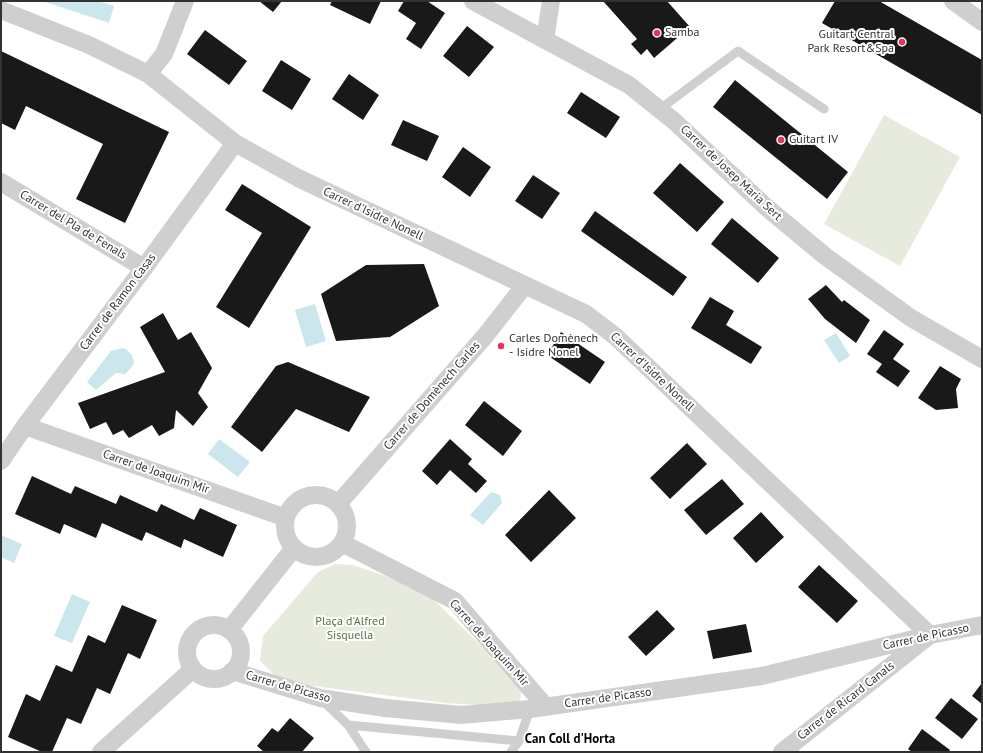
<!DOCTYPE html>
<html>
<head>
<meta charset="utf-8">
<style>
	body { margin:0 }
	#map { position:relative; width:983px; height:753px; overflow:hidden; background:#fff; font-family:"PT Sans",sans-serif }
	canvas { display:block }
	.frame { position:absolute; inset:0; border:2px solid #323232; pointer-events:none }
</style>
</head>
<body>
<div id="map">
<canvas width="983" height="753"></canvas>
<div class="frame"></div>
</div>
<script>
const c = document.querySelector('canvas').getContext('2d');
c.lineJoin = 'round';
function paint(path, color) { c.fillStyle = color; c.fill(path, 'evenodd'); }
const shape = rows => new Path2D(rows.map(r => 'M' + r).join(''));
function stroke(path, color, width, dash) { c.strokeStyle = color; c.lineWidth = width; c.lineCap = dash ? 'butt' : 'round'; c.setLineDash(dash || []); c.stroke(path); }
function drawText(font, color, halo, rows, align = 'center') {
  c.font = font + ' "PT Sans",sans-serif'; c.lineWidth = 4; c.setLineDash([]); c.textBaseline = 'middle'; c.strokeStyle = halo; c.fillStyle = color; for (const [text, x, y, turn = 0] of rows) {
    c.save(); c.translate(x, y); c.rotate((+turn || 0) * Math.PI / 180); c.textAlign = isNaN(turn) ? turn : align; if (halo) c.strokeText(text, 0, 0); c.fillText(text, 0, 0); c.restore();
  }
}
const green = shape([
	[884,115,960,157,900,266,824,224],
	[335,564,353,565,406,583,432,598,513,677,522,687,520,701,494,706,446,703,305,685,278,678,260,661,263,636,318,572]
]);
const water = shape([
	[98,1,114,6,109,23,45,2],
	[315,304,326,341,306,347,295,310],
	[836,333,850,356,839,363,824,340],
	[122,348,126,349,132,355,134,363,131,368,125,374,116,373,96,390,87,382,111,351],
	[219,439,250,462,238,477,208,454],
	[491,492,500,495,502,503,483,525,470,515],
	[1,535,22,544,14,563,1,557],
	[72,594,90,602,72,643,54,636]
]);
const building = shape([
	[259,1,282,1,273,12],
	[332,1,381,1,370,24,330,5],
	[404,1,427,1,445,13,421,49,406,39,416,23,398,11],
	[603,1,667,1,690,27,654,58,647,49,641,55,631,44,637,39],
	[835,1,879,1,982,60,982,115,822,23],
	[467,26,494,47,469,77,443,56],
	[205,30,247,61,229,85,187,54],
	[1,51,169,132,125,223,76,199,103,144,26,106,15,130,1,123],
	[281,60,311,79,292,110,262,91],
	[349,74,379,95,363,120,332,99],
	[735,80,848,172,827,199,713,107],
	[581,92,620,117,606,138,567,113],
	[403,120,439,136,427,161,391,145],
	[463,147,491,167,470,197,442,177],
	[680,163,724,202,697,232,653,193],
	[533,175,560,193,542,219,515,201],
	[242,184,311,227,249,328,216,307,262,233,225,210],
	[595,211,687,277,673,296,581,231],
	[732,218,779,258,758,283,711,244],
	[424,264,439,306,390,337,336,341,321,294,366,265],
	[826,285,842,302,844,300,870,320,856,343,825,319,808,299],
	[710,297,734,311,726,325,762,347,751,364,691,328],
	[163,313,178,340,191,332,212,368,198,393,208,407,193,426,176,410,174,428,159,436,152,425,129,438,123,430,113,435,106,422,90,429,78,403,165,372,140,327],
	[884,330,904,344,893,359,910,371,898,387,876,372,882,364,867,354],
	[561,332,605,362,590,384,547,355],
	[288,362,370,397,349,432,296,409,262,452,231,427,276,366],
	[940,366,961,379,956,389,958,408,936,410,918,398],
	[484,401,522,431,503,456,465,425],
	[450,439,472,459,468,464,487,481,476,493,450,470,437,485,422,471],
	[687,443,707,464,670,499,650,478],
	[32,476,71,494,75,486,116,504,120,495,157,512,161,504,194,520,200,508,237,525,223,557,184,539,181,548,146,532,142,541,102,523,96,538,64,524,60,534,15,514],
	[722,479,744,504,706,535,684,510],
	[549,490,576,518,531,562,505,535],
	[761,512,784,537,756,563,733,538],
	[819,565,858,601,837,623,798,587],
	[122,605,157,620,140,659,128,653,110,694,97,688,81,724,67,718,52,752,42,752,8,737,26,694,40,701,56,665,72,672,88,635,105,643],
	[657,610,675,629,646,656,628,637],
	[746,624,752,652,713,659,707,631],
	[982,683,982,704,972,696],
	[951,698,978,719,962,739,935,718],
	[290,718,314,738,302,752,264,752,257,746,272,728,278,732],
	[922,729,950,750,949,752,912,752,908,749]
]);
const lane = shape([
	[660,109,738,51,824,109],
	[322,700,348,725,366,752],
	[348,725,519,741],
	[511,752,519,741,530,709]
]);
const street = shape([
	[473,1,629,85,674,121,766,207,825,256,911,318,982,359],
	[953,1,982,22],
	[1,10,89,45,148,74,235,143,298,178,586,314,615,336,930,635,782,752],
	[545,40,551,1],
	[148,74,164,54,185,1],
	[1,182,144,268],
	[25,426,286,518],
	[1,461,25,426,144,268,235,143],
	'285 526a31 31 0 1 1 62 0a31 31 0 1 1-62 0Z',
	[338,504,485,336,525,285],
	[342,543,455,601,546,707],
	'187 652a27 27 0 1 1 54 0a27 27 0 1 1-54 0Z',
	[229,630,294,548],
	[232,671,320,698,385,708,461,715,530,709,762,676,930,635,982,625],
	[101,752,193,669]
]);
const markers = [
	[657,33,4,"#e9335d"],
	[902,42,4,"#e9335d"],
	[781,140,4,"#e9335d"],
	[501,346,4,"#e9335d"]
];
const poiNames = [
	["Samba",665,33],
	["Guitart Central",894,35,"right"],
	["Park Resort&Spa",894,49,"right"],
	["Guitart IV",789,140],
	["Carles Domènech",509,339],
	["- Isidre Nonel",509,353]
];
const streetNames = [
	["Carrer de Josep Maria Sert",731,173,43],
	["Carrer d'Isidre Nonell",373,214,25],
	["Carrer del Pla de Fenals",73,225,31],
	["Carrer de Ramon Casas",118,302,-53],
	["Carrer d'Isidre Nonell",652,372,43],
	["Carrer de Domènech Carles",432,396,-49],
	["Carrer de Joaquim Mir",156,472,19],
	["Carrer de Picasso",926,637,-12],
	["Carrer de Joaquim Mir",489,643,48],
	["Carrer de Picasso",288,687,16],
	["Carrer de Picasso",608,698,-8],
	["Carrer de Ricard Canals",846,701,-38]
];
const parkNames = [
	["Plaça d'Alfred",350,622],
	["Sisquella",350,636]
];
const neighbourhoodNames = [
	["Can Coll d'Horta",570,739]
];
paint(green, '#e7ebdd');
paint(water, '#cce6ee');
paint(building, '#191919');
stroke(lane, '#cfcfcf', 9);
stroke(street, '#cfcfcf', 18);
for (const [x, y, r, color] of markers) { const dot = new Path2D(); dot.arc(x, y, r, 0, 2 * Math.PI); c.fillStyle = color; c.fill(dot); stroke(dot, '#fff', 1.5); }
drawText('12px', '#323232', '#fff', poiNames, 'left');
drawText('12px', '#323232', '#fff', streetNames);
drawText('12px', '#5c6f3d', '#fff', parkNames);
drawText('bold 13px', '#000', '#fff', neighbourhoodNames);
</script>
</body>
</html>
